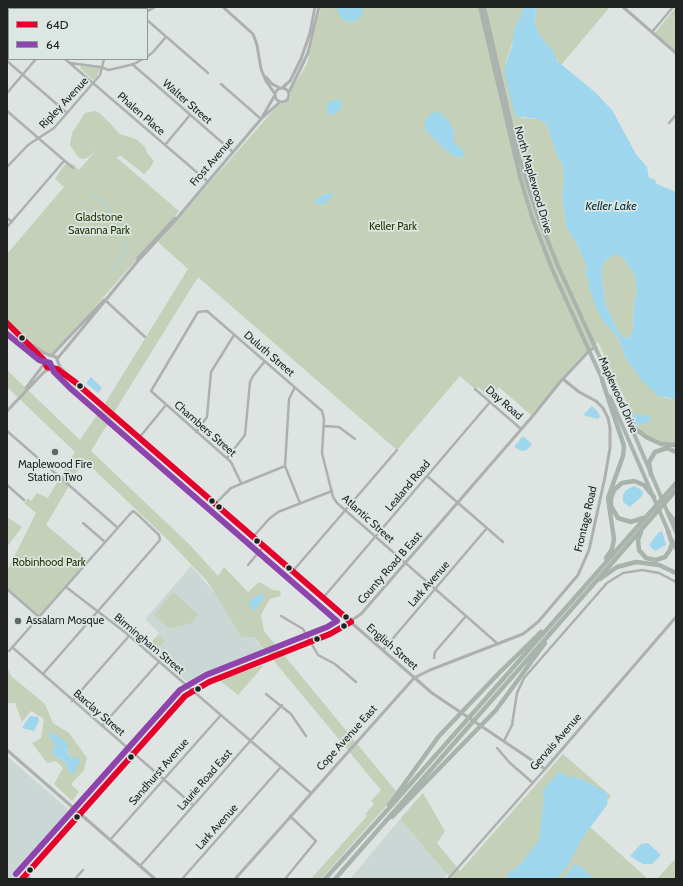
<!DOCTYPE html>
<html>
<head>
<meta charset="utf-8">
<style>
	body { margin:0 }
	#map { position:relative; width:683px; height:886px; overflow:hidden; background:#dee4e2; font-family:Cabin,sans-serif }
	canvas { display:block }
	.frame { position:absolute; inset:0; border:8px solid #1f2221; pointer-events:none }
	.legend { position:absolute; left:8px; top:8px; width:140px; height:52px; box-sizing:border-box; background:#dce6e3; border:1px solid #909895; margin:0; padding:5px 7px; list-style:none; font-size:12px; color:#1f2221 }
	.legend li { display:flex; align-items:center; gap:8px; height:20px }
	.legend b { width:20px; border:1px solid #909895 }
</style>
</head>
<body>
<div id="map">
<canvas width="683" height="886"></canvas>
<div class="frame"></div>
<ul class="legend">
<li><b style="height:5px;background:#e4002b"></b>64D</li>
<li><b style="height:5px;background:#8e44ad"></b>64</li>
</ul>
</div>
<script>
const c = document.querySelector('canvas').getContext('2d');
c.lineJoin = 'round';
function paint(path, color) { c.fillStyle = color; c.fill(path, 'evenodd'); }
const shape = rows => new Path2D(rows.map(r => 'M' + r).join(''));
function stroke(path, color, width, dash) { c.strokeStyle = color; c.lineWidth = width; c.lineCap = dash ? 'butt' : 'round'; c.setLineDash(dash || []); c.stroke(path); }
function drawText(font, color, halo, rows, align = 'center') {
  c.font = font + ' Cabin,sans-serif'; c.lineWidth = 3.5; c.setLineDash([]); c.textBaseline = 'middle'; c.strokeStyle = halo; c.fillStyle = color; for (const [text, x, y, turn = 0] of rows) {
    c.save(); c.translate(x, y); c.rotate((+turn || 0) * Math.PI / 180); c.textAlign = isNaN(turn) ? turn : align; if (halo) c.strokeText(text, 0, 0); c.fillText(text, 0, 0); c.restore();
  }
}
const built = shape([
	[191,566,267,653,212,673,191,685,147,647,159,633,145,619],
	[7,756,72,813,14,879,7,879],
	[400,819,447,874,443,879,350,879]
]);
const green = shape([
	[321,7,524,7,506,62,522,118,539,119,547,125,558,158,562,163,564,179,562,196,567,229,577,244,586,266,597,310,619,339,625,357,641,379,665,398,676,399,676,444,658,443,641,433,598,342,579,359,531,415,499,387,490,398,478,387,475,389,460,376,397,450,198,277,113,414,104,405,188,269,158,242,278,105,286,102,291,98,291,90,307,64],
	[536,7,610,7,561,65,538,33,535,23],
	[676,7,676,51,655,33],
	[81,66,97,67,100,69,96,78,93,80,80,68],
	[95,111,101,114,120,134,136,139,145,147,147,153,154,161,150,168,144,174,121,156,116,157,179,211,50,358,7,321,7,254,64,187,55,179,63,167,66,164,73,164,79,170,99,147,89,157,83,159,79,158,70,145,72,133,85,113],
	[616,254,624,259,635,275,637,294,634,304,633,331,629,337,624,338,617,329,605,304,601,269,605,260],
	[7,370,80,440,102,408,112,417,91,451,190,545,218,576,224,567,248,592,259,582,273,590,280,591,281,596,270,599,261,615,264,631,396,791,387,805,321,879,311,879,367,816,365,814,374,804,371,801,381,790,254,637,242,637,207,581,166,538,84,460,46,525,89,561,39,617,7,589,7,571,36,513,24,503,28,498,31,501,37,493,48,498,75,452,7,387],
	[7,517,22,527,7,547],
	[173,592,198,614,192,623,169,628,154,615],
	[161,636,165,641,156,651,150,644,157,637],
	[264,665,238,695,219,680],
	[7,667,11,676,45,704,53,723,69,733,87,758,84,770,71,784,79,792,72,801,54,784,63,768,56,761,47,763,32,743,41,738,44,719,31,711,22,722,15,703,7,703],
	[55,744,65,749,72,758,69,772,66,763,52,753],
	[563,754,611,796,588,825,648,879,454,879,447,874,400,819,423,793,445,831,437,843,460,871],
	[676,858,676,879,657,879]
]);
const water = shape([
	[7,7,139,7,134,9,9,9,9,18,7,18],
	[336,7,361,7,363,15,355,21,347,22,340,17],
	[524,7,536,7,535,23,538,33,554,53,557,61,595,92,612,110,636,154,647,167,649,178,654,179,657,184,676,192,676,399,658,396,641,380,625,357,619,339,604,322,597,310,589,288,588,277,585,273,587,271,586,266,577,244,567,229,562,196,564,179,562,163,558,158,547,125,539,119,515,116,504,70,512,46,515,28],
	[616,254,624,259,635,275,637,294,634,304,633,331,629,337,624,338,617,329,605,304,601,269,605,260],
	[335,99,341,100,341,108,336,113,328,115,326,104],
	[432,112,441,113,448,120,454,131,454,143,463,150,464,155,460,158,456,157,446,151,425,130,425,120],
	[332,193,333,196,324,204,319,205,314,200,319,199,322,195],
	[91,377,102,388,98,393,86,383],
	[592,406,598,412,600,416,598,419,583,415],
	[633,414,650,416,650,422,639,425,632,424,629,415],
	[523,436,532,444,527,450,522,451,514,447],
	[634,486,640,489,643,492,642,496,630,507,623,502,623,495,626,490],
	[662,531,666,545,655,551,649,545,658,533],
	[259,594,263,594,264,597,255,611,253,610,248,602],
	[30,716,38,717,39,721,34,731,22,728],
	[49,733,53,733,66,742,69,750,65,750,72,758,77,757,81,759,73,775,69,772,66,763,52,753,55,744,49,737],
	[560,771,565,776,582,779,608,794,607,805,583,837,567,867,556,879,509,879,507,874,514,870,521,863,539,840,544,796,542,791],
	[648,843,661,855,652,864,643,864,630,856,641,844],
	[575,864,583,868,593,879,563,879]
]);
const stream = shape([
	[91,195,104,201,122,229],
	[112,271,125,248,124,237]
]);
const minor = shape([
	[147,20,208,73],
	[652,32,673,7],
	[147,57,153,52,166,37],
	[65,59,207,181],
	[7,61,67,113],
	[70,63,100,67,109,70,134,64,143,59],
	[132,64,233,152],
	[221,84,261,119],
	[7,93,36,59],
	[7,111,73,168],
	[669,123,676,115],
	[165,145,190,115],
	[7,167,28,145,54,128,100,75,104,59],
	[7,218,12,222],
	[7,227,64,161],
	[105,300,145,337],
	[475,389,521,429],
	[324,426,339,427,355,439],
	[7,431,118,528],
	[196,432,207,417,211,372,234,335],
	[139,438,166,405],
	[227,458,245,435,250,382,253,376,265,361],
	[285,466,300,503],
	[427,476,503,542],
	[241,483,231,462,151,391,198,312,207,311,322,411,324,419,322,453,333,497,337,503,498,644],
	[7,485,24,500],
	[215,504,231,488,285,466,289,399,295,387],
	[83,523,105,542],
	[253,537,269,519,278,512,332,491],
	[248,565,264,546],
	[293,571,397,450],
	[66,587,126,633,311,793],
	[7,589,39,617],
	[323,598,490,402],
	[281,616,303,629,318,655,335,664,356,682],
	[12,647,193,805],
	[383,650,487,528],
	[9,651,130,514,133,511,137,514,159,535,160,540,43,674],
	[434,658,435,652,466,616],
	[266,694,291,714,306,736],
	[72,701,129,636],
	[102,726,159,662],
	[504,741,512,725,517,693,524,678,607,583,623,573,642,570,659,573,676,582],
	[497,748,510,763,533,783],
	[110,840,221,715],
	[140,866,282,705],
	[26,875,31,879],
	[75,879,83,870],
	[182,879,281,767],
	[285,879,316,841,290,816],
	[448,879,545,769]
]);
const tertiary = shape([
	[223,7,253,34,257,45,261,69,266,81,275,94],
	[623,7,676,53],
	[147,11,155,7],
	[7,23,9,23],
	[266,77,272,84,280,88],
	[283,87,290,81,301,59,310,33,315,7],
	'275 95a7 7 0 1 1 14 0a7 7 0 1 1-14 0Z',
	[289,92,308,53,319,7],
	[262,118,280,102],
	[137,262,173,223,261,119,275,95],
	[7,323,44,360],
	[24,339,44,353,56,357,60,367,75,382,432,693,545,769,676,617],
	[52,355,104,300],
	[57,359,137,262,138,258,175,218],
	[44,360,47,367,57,369,66,376],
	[26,388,44,364],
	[7,411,45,371,51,369],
	[7,750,155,879],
	[22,879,178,702,185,696,209,682,337,630,361,614,531,418,560,382,589,351,595,347],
	[235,879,414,678,430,670,523,634,538,622,578,575,589,550,605,477,610,448,610,428,608,418,603,408,596,401,579,392,563,379]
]);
const primary = shape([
	[480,7,520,177,532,217,552,269,603,381],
	[484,7,518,154,537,214,558,266,623,408,676,532],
	[610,397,669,533],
	[672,540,676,549]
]);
const motorway = shape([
	[602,380,624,446,623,456,608,498,614,539,612,549,606,558],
	[626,415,637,430,646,437,661,444,676,445],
	[651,475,649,462,655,452,667,448,676,452],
	[668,513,676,523],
	[643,518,631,522,618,518,611,506,611,498,614,490,622,483,634,481,644,485,654,497],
	[641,532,638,540,639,550,646,558,656,560,665,557,670,550,672,543,668,531],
	[600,579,617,567,636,562,659,565,676,573],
	[389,805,439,736,499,673,541,632],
	[392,817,496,710,545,643],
	[325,879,391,806,676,483],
	[335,879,676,490]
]);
const bus1 = shape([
	[7,323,44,360,47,367,57,369,75,382,351,622,330,634,209,682,185,696,22,879]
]);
const bus2 = shape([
	[7,334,39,360,50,363,54,372,70,388,337,621,327,627,206,675,180,690,16,874]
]);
const markers = [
	[22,338,3.5,"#1f2221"],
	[80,386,3.5,"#1f2221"],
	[55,452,4,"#626665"],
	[212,501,3.5,"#1f2221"],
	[219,507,3.5,"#1f2221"],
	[257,541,3.5,"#1f2221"],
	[289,568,3.5,"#1f2221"],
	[346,617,3.5,"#1f2221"],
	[18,621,4,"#626665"],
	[344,626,3.5,"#1f2221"],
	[317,639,3.5,"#1f2221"],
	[198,689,3.5,"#1f2221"],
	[131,757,3.5,"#1f2221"],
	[77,817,3.5,"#1f2221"],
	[30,870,3.5,"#1f2221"]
];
const streetNames = [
	["Walter Street",187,102,41],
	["Ripley Avenue",64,103,-47],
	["Phalen Place",141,114,41],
	["Frost Avenue",212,162,-49],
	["North Maplewood Drive",533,180,74],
	["Duluth Street",269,354,41],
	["Maplewood Drive",618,395,66],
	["Day Road",504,403,41],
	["Chambers Street",205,429,41],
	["Lealand Road",408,486,-50],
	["Atlantic Street",368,519,42],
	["Frontage Road",586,519,-77],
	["County Road B East",390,568,-49],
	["Lark Avenue",429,584,-49],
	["Birmingham Street",149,644,40],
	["English Street",392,647,41],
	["Barclay Street",99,713,41],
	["Cope Avenue East",347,738,-48],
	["Gervais Avenue",556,742,-49],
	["Sandhurst Avenue",159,772,-49],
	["Laurie Road East",205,780,-49],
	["Lark Avenue",217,827,-48]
];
const parkNames = [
	["Gladstone",99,218],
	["Savanna Park",99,231],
	["Keller Park",393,227],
	["Robinhood Park",49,563]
];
const poiNames = [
	["Maplewood Fire",55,465],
	["Station Two",55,478],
	["Assalam Mosque",26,621,"left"]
];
const waterNames = [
	["Keller Lake",611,206]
];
paint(built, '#cbd7d4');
paint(green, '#c4d0b7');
paint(water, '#9ed7ed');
stroke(stream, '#9ed7ed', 1);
stroke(minor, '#aeb0b0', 2.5);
stroke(tertiary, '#aeb0b0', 3);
stroke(primary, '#aab3ae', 4);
stroke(motorway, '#a7b3ab', 4.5);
stroke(bus1, '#e4002b', 6);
stroke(bus2, '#8e44ad', 6);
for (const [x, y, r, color] of markers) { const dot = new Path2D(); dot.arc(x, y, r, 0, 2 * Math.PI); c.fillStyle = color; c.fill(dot); stroke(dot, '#dce6e3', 1.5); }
drawText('11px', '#1f2221', '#dce6e3', streetNames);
drawText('11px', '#273504', '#dce6e3', parkNames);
drawText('11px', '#1f2221', '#dce6e3', poiNames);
drawText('italic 12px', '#0b303e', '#dce6e3', waterNames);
</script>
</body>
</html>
